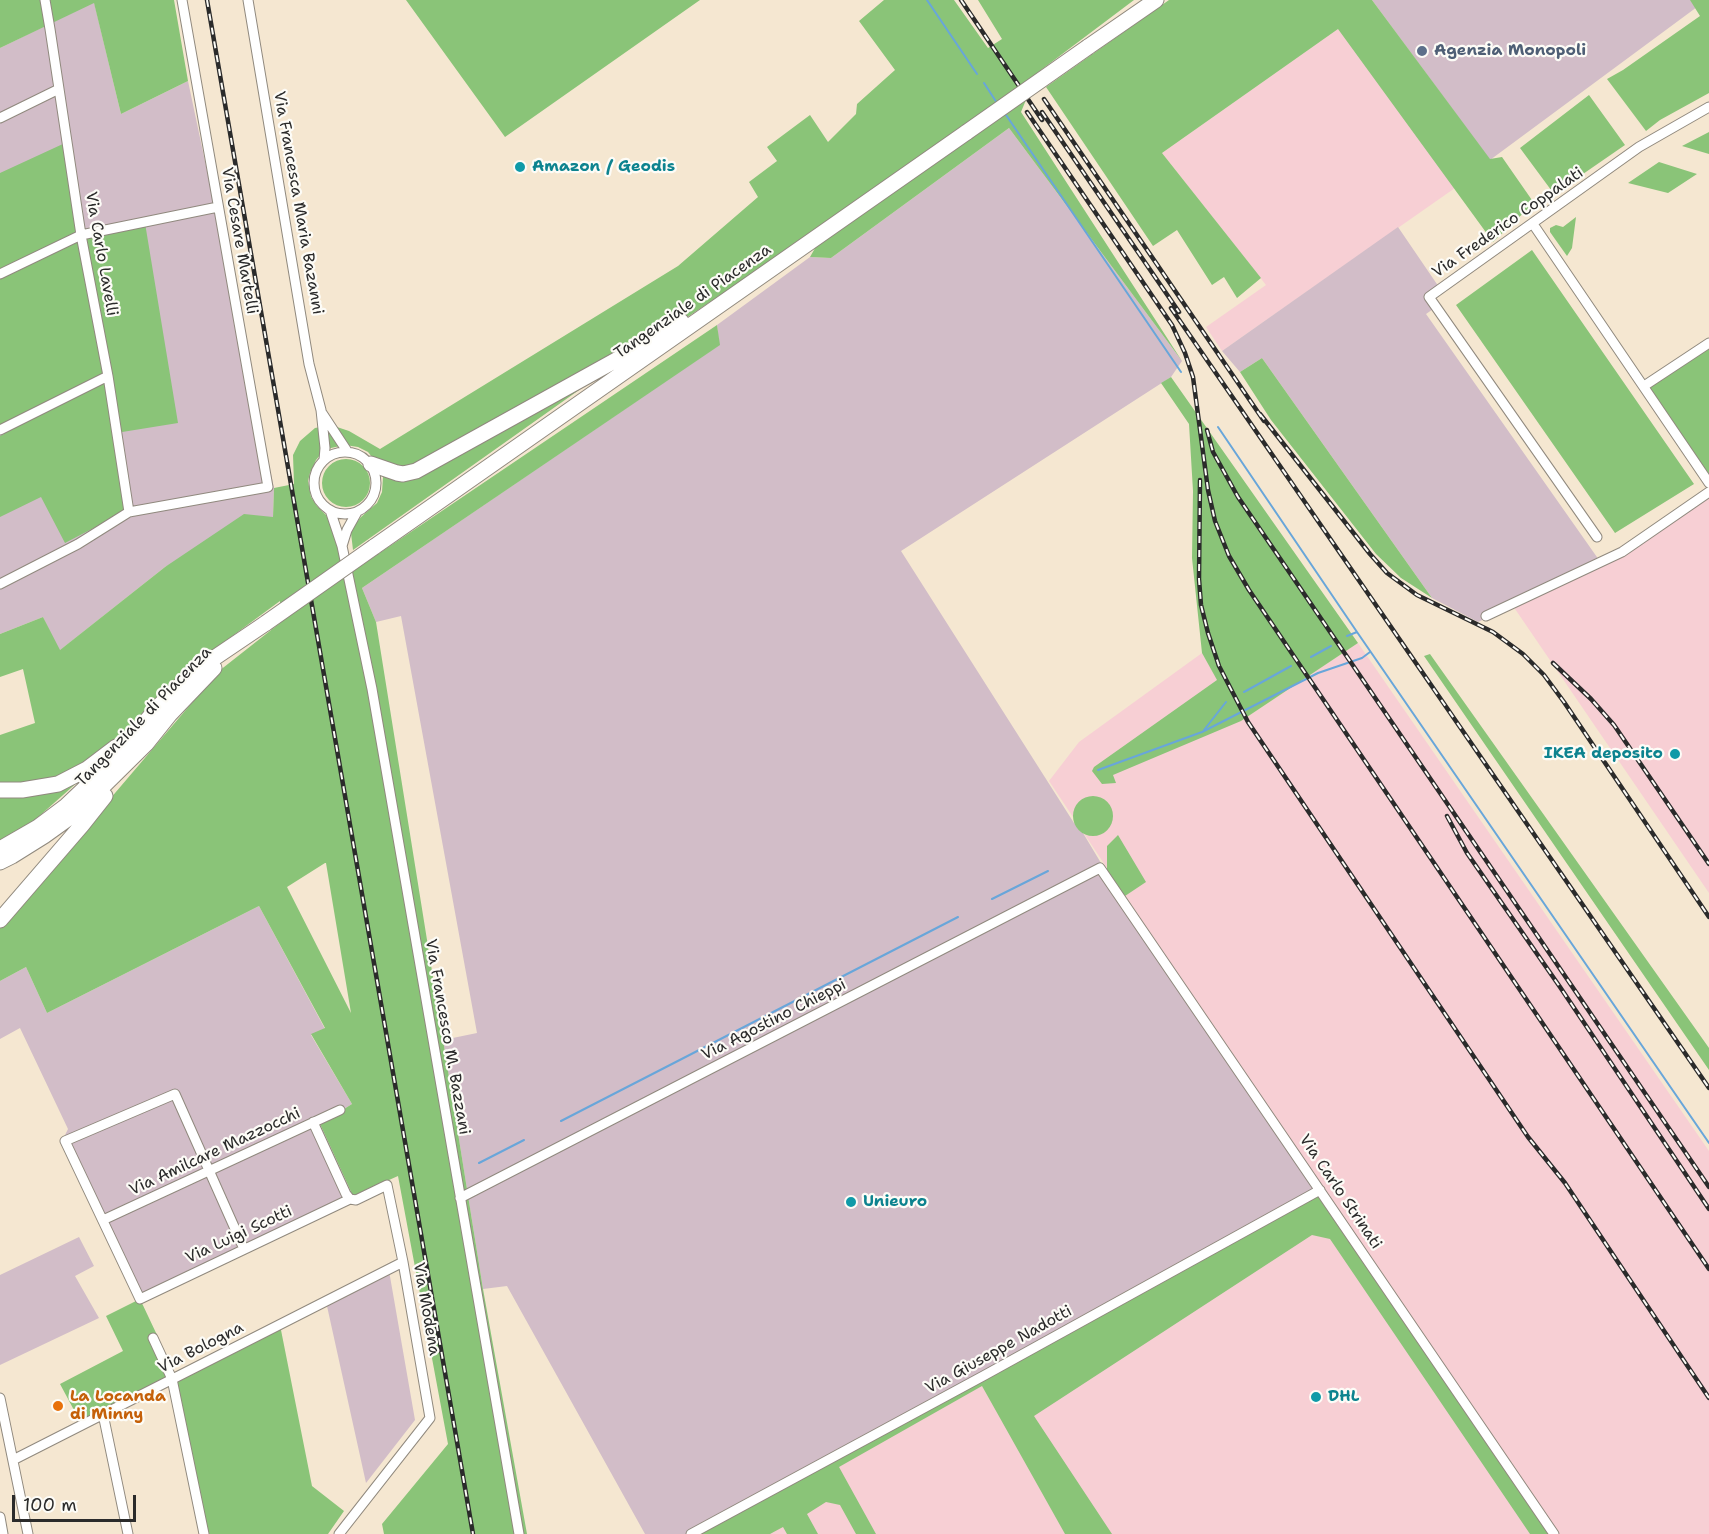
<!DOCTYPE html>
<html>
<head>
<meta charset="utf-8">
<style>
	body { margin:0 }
	#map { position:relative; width:1709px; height:1534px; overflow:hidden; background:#f5e7d1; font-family:"Shantell Sans",sans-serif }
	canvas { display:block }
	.scale { position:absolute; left:12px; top:1495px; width:124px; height:27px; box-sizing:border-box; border:3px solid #2b2b2b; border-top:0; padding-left:8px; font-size:18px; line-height:21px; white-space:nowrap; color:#2b2b2b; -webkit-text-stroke:4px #fdfcf7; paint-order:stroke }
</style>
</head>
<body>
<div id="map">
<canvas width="1709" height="1534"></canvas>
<div class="scale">100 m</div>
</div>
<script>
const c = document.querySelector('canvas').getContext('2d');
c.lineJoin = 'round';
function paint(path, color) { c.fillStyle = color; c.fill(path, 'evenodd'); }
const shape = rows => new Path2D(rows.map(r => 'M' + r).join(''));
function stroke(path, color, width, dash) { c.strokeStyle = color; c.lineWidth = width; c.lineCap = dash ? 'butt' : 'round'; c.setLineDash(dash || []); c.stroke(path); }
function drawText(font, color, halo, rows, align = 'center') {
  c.font = font + ' "Shantell Sans",sans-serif'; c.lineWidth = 4.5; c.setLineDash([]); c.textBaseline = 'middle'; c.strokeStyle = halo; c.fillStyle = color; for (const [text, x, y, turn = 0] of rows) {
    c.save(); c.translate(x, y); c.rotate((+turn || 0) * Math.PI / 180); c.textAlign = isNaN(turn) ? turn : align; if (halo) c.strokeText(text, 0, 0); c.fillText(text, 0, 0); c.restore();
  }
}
const built = shape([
	[1339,28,1455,188,1222,351,1206,327,1266,285,1162,153],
	[1709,492,1709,893,1513,606,1599,560],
	[1358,643,1709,1151,1709,1534,692,1534,1321,1189,1049,781,1079,742,1202,653,1241,721]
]);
const industrial = shape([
	[1372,0,1692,0,1697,7,1490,160],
	[94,2,121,114,188,81,274,488,273,517,165,567,59,651,43,617,0,634,0,48],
	[1009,128,1182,361,1171,377,901,551,1074,823,1083,833,1122,898,1321,1189,692,1534,645,1534,507,1286,483,1289,443,1040,477,1033,401,616,376,622,362,588,719,345,717,325,810,257,831,258],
	[1398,227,1443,293,1435,299,1439,305,1426,314,1599,560,1513,606,1478,622,1432,598,1262,358,1240,372,1222,351],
	[259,906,325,1029,311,1035,352,1104,320,1124,353,1196,140,1299,62,1141,68,1129,20,1028,0,1039,0,981,26,967,47,1013],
	[79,1237,94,1266,75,1276,99,1318,0,1365,0,1275],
	[388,1265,415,1420,366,1483,325,1297]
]);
const green = shape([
	[0,0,174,0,188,81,121,114,94,3,0,48],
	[406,0,700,0,505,137],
	[884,0,954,0,988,48,1002,39,978,0,1134,0,1037,73,1021,112,1182,361,1009,128,831,258,810,257,830,222,596,378,353,550,351,533,353,527,361,517,377,503,382,492,383,477,380,467,368,452,358,447,345,445,331,448,321,454,316,460,310,473,308,481,311,497,317,506,326,515,356,569,717,325,720,345,362,588,376,622,483,1289,527,1534,384,1534,382,1524,448,1444,398,1176,353,1196,320,1124,352,1104,311,1034,325,1028,259,906,47,1013,26,967,0,981,0,928,219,671,280,623,280,601,193,665,106,757,19,834,0,841,0,735,35,723,23,669,0,677,0,634,43,617,60,650,165,567,244,514,273,517,274,488,294,484,293,455,300,441,315,428,331,425,349,431,380,449,678,266,758,197,749,182,777,161,767,147,810,115,828,142,856,114,857,104,895,70,859,21],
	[325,863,326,863,351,1013,287,887],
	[1169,0,1372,0,1490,159,1502,157,1534,203,1493,242,1338,29,1162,153,1261,278,1237,298,1224,277,1212,285,1177,230,1153,246,1046,87],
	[1690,0,1709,0,1709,93,1660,120,1646,131,1607,79,1623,70,1700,16],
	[1589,95,1625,145,1554,194,1520,148],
	[1709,132,1709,154,1682,146],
	[65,143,82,236,145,223,178,423,116,433,130,509,65,543,41,497,0,517,0,436,4,434,0,433,0,173],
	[1659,162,1697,174,1668,193,1628,183],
	[1576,217,1572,248,1567,256,1550,232,1550,228,1556,225,1563,227],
	[1532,250,1694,484,1615,533,1456,305],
	[1709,346,1709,482,1645,389],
	[1262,358,1432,598,1401,578,1376,554,1271,420,1240,372],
	[1171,377,1358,643,1241,721,1113,775,1116,783,1102,784,1092,771,1094,767,1217,680,1202,653,1192,558,1193,491,1189,424,1161,383],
	'322 483a24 24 0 1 1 48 0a24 24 0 1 1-48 0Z',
	[1430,654,1709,1048,1709,1070,1424,656],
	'1073 816a20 20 0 1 1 40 0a20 20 0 1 1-40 0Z',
	[1118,835,1146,882,1122,898,1107,873,1107,846],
	[1321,1189,1554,1534,1530,1534,1330,1239,1312,1235,1034,1416,1112,1534,1065,1534,982,1386,839,1467,876,1534,856,1534,840,1505,826,1502,807,1514,818,1534,787,1534,783,1527,770,1534,692,1534],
	[140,1299,157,1335,153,1337,172,1378,280,1325,312,1486,344,1511,328,1534,205,1534,171,1379,82,1425,60,1384,123,1351,106,1316]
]);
const stream = shape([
	[927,0,977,74],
	[984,83,997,103],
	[1004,112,1181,372],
	[1218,427,1357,632,1709,1143],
	[1347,636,1357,632],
	[1311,657,1331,646],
	[1244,692,1291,666],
	[1204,730,1226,702],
	[1098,770,1202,732,1318,673,1362,658,1370,652],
	[992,899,1048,871],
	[561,1121,958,917],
	[479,1163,524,1140]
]);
const minor = shape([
	[45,0,50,29,81,235,108,376,129,512],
	[248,0,309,364,321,410,325,448,324,460],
	[0,118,59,89],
	[1533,224,1709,483],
	[0,274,81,235,218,207],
	[1644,386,1709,343],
	[322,413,347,451],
	[0,430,108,376],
	'314 483a31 31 0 1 1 62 0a31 31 0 1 1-62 0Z',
	[330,510,342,546,372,689,519,1534],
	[1597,537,1429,297,1639,147,1709,107],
	[342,546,347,530,357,512],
	[0,584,78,544,129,512,268,487,182,0],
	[1486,616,1622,552,1709,492],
	[313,1122,346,1194,350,1199,356,1200,387,1185,403,1262,430,1418,339,1534],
	[460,1198,1100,868,1554,1534],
	[103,1220,340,1110],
	[244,1249,175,1094,65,1141,140,1299,350,1199],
	[153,1338,172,1379,204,1534],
	[0,1398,28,1534],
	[103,1414,128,1534],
	[13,1460,403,1262],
	[0,1517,3,1534],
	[691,1534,985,1375,1320,1190]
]);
const trunk = shape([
	[1088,47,1156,0],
	[371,464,397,473,403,474,416,471,645,344,681,321],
	[374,547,967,132],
	[0,790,22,790,58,784,87,769,116,747],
	[0,849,38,827,66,806,104,770,160,705,195,671,266,623],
	[0,862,12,856,44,836,76,813,146,744,170,714,214,668],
	[0,920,82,825,105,796]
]);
const rail = shape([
	[207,0,473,1534],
	[961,0,1042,120],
	[1044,99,1264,421],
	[1027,112,1172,325,1185,353,1193,377,1208,490,1215,521,1229,556,1249,590,1709,1269],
	[1042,112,1179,312],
	[1171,308,1709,1088],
	[1260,414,1370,554,1387,573,1417,595,1493,632,1523,654,1544,675,1564,702,1709,917],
	[1207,430,1213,452,1238,497,1709,1187],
	[1200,480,1199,579,1201,605,1208,633,1219,666,1248,722,1528,1137,1565,1183,1709,1398],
	[1553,663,1591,699,1614,725,1709,864],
	[1447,816,1467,853,1560,987,1709,1209]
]);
const trunkBridge = shape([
	[967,132,1088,47],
	[266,623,374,547]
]);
const markers = [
	[1422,51,6,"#5c6f8a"],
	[520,167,6,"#0f9aa8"],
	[1675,754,6,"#0f9aa8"],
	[851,1202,6,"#0f9aa8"],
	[1316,1397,6,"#0f9aa8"],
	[58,1406,6,"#e8710a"]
];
const serviceNames = [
	["Agenzia Monopoli",1434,51]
];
const cultureNames = [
	["Amazon / Geodis",532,167],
	["IKEA deposito",1663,754,"right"],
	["Unieuro",863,1202],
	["DHL",1328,1397]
];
const streetNames = [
	["Via Francesca Maria Bazanni",298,203,80],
	["Via Frederico Coppalati",1508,223,-35],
	["Via Cesare Martelli",239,241,80],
	["Via Carlo Lavelli",101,254,80],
	["Tangenziale di Piacenza",693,302,-35],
	["Tangenziale di Piacenza",144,717,-46],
	["Via Agostino Chieppi",774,1020,-27],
	["Via Francesco M. Bazzani",447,1037,80],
	["Via Amilcare Mazzocchi",215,1152,-25],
	["Via Carlo Strinati",1340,1192,56],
	["Via Luigi Scotti",239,1235,-25],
	["Via Modena",426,1309,80],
	["Via Bologna",201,1348,-27],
	["Via Giuseppe Nadotti",999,1350,-29]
];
const foodNames = [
	["La Locanda",70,1397],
	["di Minny",70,1415]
];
paint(built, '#f7cfd4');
paint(industrial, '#d2bdc8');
paint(green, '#8ac478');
stroke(stream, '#68a6da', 2);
stroke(minor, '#90897e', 11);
stroke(trunk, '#90897e', 17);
stroke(minor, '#fff', 9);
stroke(trunk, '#fff', 15);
stroke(rail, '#2b2b2b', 4.5);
stroke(rail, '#fdfcf7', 2, [7]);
stroke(trunkBridge, '#90897e', 17, []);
stroke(trunkBridge, '#fff', 15);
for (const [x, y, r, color] of markers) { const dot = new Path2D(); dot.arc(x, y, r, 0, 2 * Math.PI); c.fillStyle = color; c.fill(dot); stroke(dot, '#fdfcf7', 2); }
drawText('bold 16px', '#4e5e75', '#fdfcf7', serviceNames, 'left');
drawText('bold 16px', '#0d838f', '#fdfcf7', cultureNames, 'left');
drawText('16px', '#2b2b2b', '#fdfcf7', streetNames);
drawText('bold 16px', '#c56008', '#fdfcf7', foodNames, 'left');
</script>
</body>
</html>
